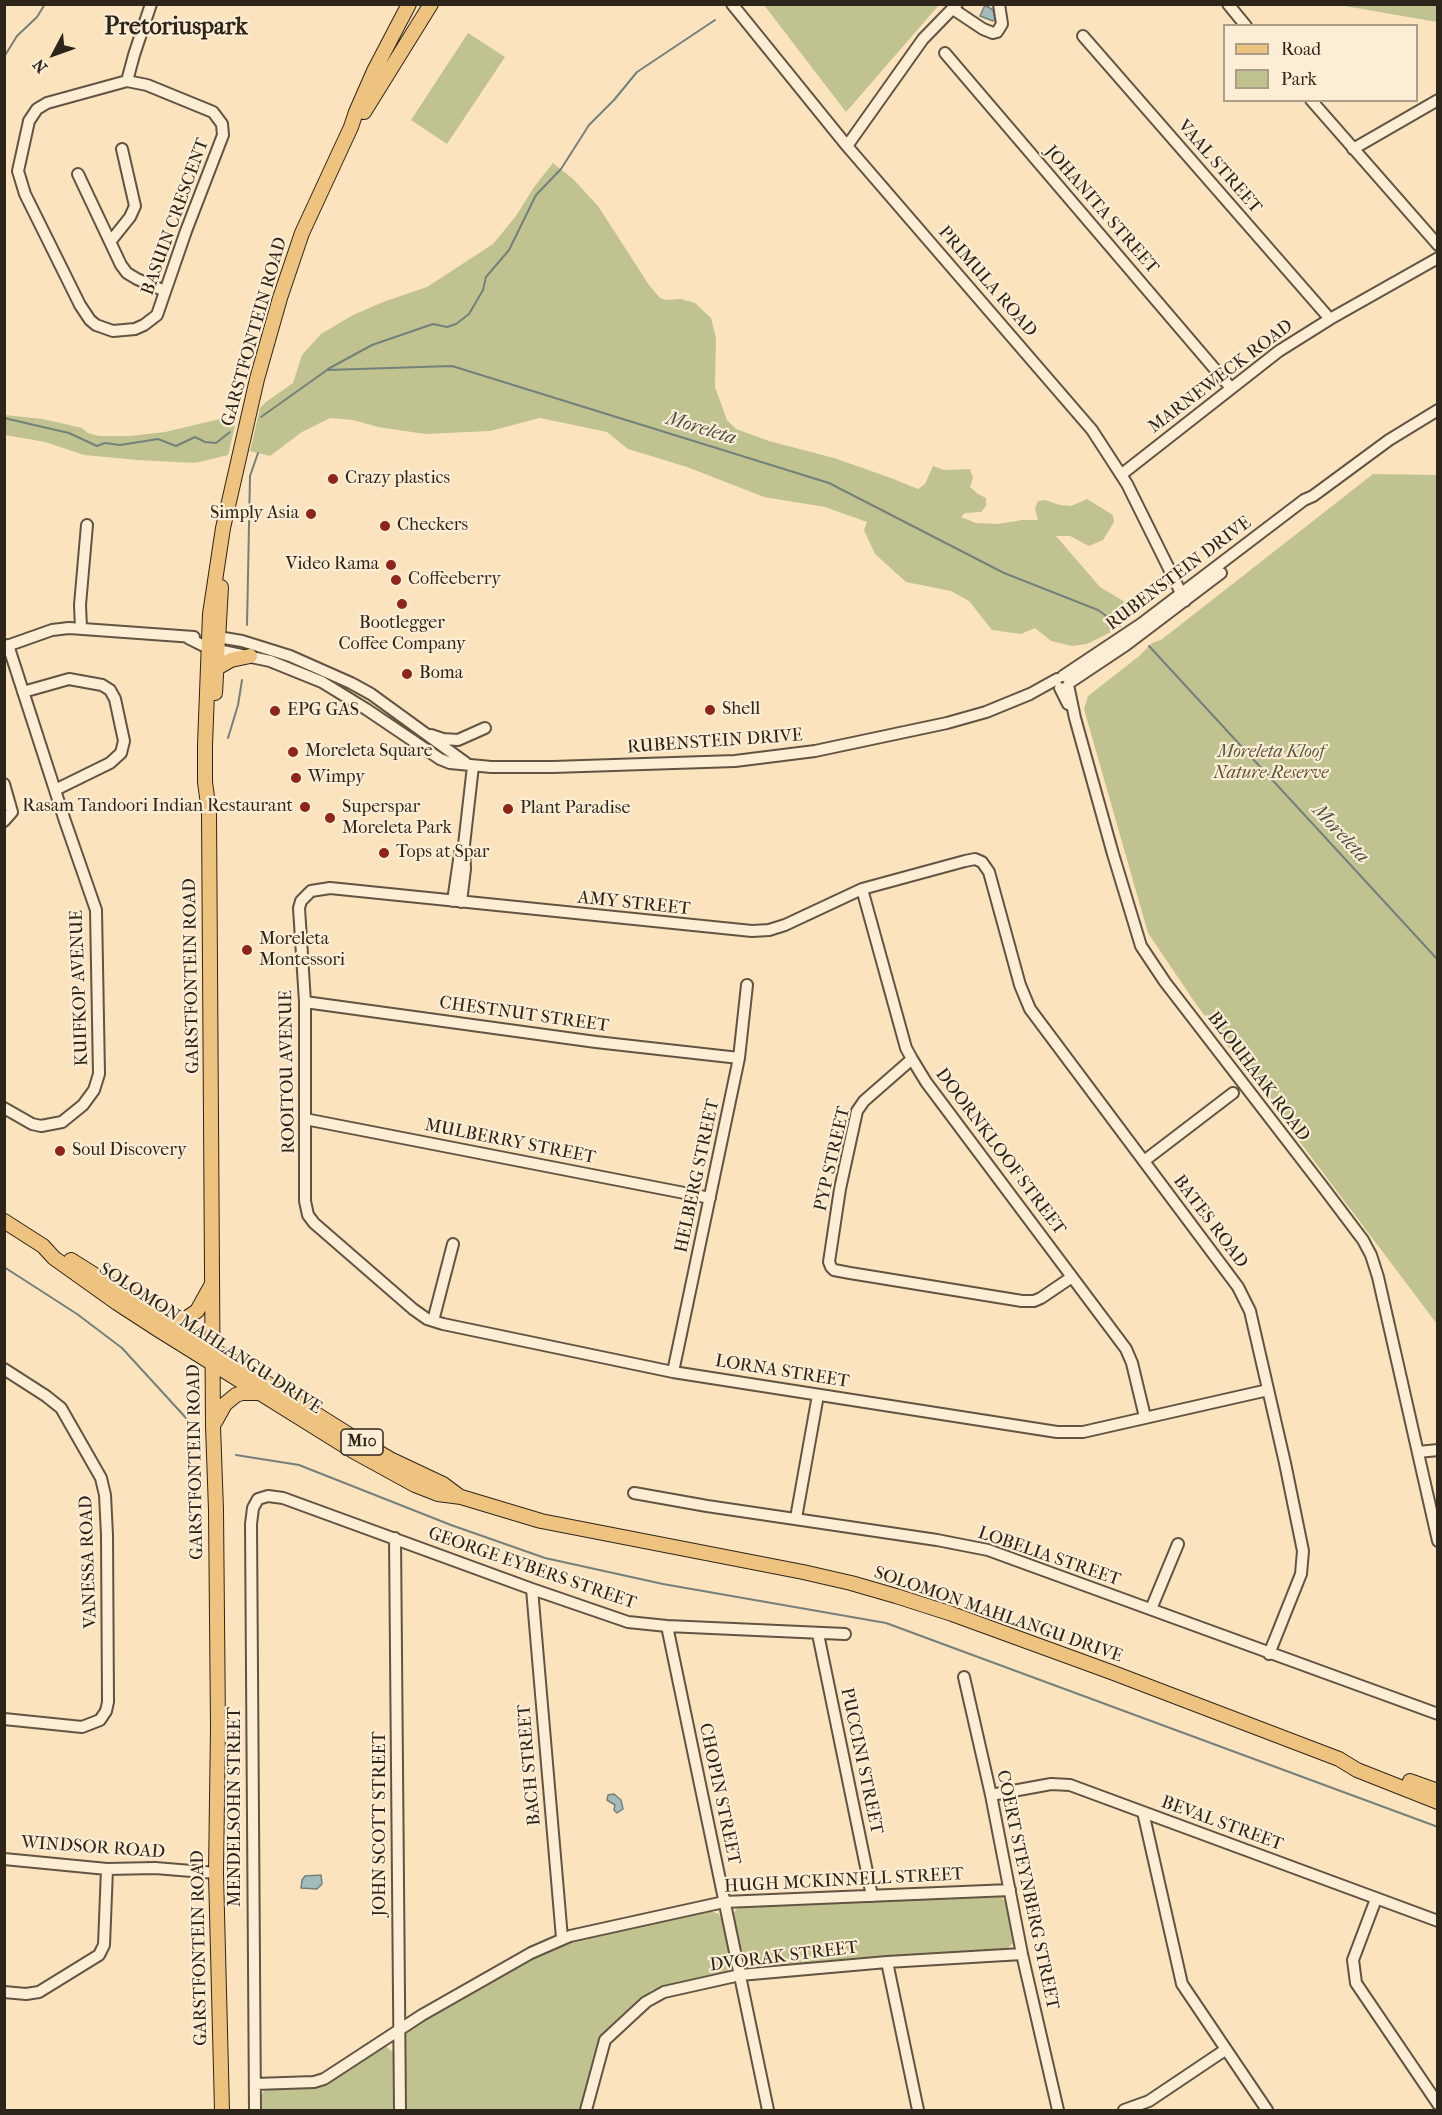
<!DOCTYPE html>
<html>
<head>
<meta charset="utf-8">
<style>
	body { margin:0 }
	#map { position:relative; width:1442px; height:2115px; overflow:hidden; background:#fbe3be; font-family:"IM FELL French Canon",serif }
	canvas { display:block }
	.frame { position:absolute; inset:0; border:6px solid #2e251a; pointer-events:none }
	.legend { position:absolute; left:1223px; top:24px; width:195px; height:78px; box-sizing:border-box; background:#fcedd5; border:2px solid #aa9d8a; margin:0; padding:8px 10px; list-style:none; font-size:18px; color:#2e251a }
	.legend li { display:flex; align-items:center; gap:12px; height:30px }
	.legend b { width:30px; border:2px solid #aa9d8a }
	.north { position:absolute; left:24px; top:24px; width:60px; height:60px; -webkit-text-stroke:4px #fcedd5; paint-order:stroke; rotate:229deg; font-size:16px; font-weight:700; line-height:24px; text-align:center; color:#2e251a }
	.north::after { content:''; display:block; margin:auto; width:21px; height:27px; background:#2e251a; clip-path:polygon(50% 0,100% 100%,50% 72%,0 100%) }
</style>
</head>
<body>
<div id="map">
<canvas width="1442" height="2115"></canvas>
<div class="frame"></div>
<ul class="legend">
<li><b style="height:8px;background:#eec27f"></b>Road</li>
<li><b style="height:16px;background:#c0c390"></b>Park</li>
</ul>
<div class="north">N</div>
</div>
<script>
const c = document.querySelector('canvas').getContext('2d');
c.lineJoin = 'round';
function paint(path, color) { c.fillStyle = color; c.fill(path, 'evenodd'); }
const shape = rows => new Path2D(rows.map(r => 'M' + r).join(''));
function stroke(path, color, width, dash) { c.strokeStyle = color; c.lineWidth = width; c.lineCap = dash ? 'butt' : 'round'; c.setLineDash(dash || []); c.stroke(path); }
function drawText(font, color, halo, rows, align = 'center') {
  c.font = font + ' "IM FELL French Canon",serif'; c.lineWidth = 4.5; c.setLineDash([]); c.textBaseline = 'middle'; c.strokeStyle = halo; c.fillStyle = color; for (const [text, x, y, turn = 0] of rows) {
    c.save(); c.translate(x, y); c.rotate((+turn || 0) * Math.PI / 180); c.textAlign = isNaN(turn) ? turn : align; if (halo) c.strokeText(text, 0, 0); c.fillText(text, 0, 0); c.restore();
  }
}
const green = shape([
	[764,5,939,5,846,112],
	[1339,5,1437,5,1437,22],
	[468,33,505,57,447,144,411,120],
	[553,163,573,179,598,206,649,285,660,298,666,300,681,299,695,303,711,318,716,338,715,387,727,420,736,429,769,441,834,458,891,478,918,489,925,484,933,466,944,470,970,469,973,478,970,487,978,494,986,498,986,506,981,512,965,513,961,517,976,523,998,524,1022,520,1038,520,1035,509,1038,501,1045,500,1060,505,1071,506,1087,499,1113,515,1114,522,1103,540,1089,546,1070,536,1056,536,1100,587,1125,602,1135,612,1115,630,1087,644,1072,646,1051,641,1035,628,1021,634,992,630,969,601,951,591,906,582,875,554,864,530,867,522,825,507,764,497,687,467,628,449,607,432,540,418,490,431,425,434,378,427,353,420,330,418,302,432,270,456,250,451,260,408,266,402,293,383,302,355,321,334,353,315,383,302,427,287,493,244,516,216,534,187],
	[5,415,43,419,82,428,88,433,99,436,130,436,165,432,224,418,235,426,228,455,195,463,137,460,84,455,45,442,5,435],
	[1373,474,1437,475,1437,1324,1196,1004,1148,933,1084,709,1088,696,1138,657,1152,643,1161,640],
	[999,1896,1008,1903,1015,1941,1007,1949,754,1968,748,1967,741,1959,732,1915,740,1905],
	[710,1911,719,1914,723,1922,732,1965,728,1971,652,1990,600,2036,581,2110,405,2110,404,2037,407,2030,553,1946],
	[384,2045,393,2052,394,2110,260,2110,260,2097,264,2091,269,2089,318,2087,327,2083]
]);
const water = shape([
	[985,5,993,10,995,19,993,21,980,16,985,5],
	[614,1794,621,1800,623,1809,617,1813,614,1810,615,1805,607,1800,608,1795,614,1794],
	[321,1875,322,1884,317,1889,301,1888,302,1880,305,1876,321,1875]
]);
const stream = shape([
	[4,57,17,36,37,17,45,4],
	[328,369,372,345,433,324,447,327,456,324,469,314,483,290,486,277,509,250,536,195,561,169,589,125,614,100,637,72,715,20],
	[261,417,327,370,452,366,829,483,1004,573,1098,610,1120,626],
	[4,418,69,433,97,446,105,443,120,445,158,439,176,446,195,437,205,442,216,443,230,432],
	[247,625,250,476,258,453],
	[1149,646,1438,960],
	[228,738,238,705,242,680],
	[4,1267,77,1314,122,1348,197,1430],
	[236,1455,299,1465,451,1525,545,1558,663,1584,886,1623,1438,1827]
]);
const minor = shape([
	[732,4,847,146,1092,430,1127,484,1185,601],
	[1228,4,1246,26],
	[953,9,983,29,993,33,997,32,1002,24,999,4],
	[1083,36,1330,319],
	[945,53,1231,388],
	[127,81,147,85,213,112,222,124,223,135,186,231,157,315,144,325,135,329,113,331,96,325,90,320,80,305,25,194,18,171,29,121,37,109,47,103,127,81],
	[127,81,134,55,151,4],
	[1311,100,1438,245],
	[847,146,923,39,957,4],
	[1353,149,1438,100],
	[78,174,121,265,127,273,137,279,165,291],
	[110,242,130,217,135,206,122,149],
	[1122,474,1279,351,1330,319,1438,258],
	[81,628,80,605,87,525],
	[212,636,242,641,290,656,351,683,371,694,466,763],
	[188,638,208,648,270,661,322,682,366,709,440,759,450,763,491,767,553,767,735,761,815,751,947,723,986,712,1030,694,1057,679],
	[4,647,52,630,69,628,194,637],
	[1063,676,1141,624,1304,500,1313,496,1389,440,1438,410],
	[1069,683,1126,645,1221,573],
	[1068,685,1075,718,1113,854,1141,946,1165,982,1323,1187,1363,1240,1371,1255,1378,1277,1438,1541],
	[1060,688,1068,704],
	[23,692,69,679,102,685,110,690,115,699,124,741,121,753,110,763,55,790],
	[431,735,443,739,458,740,485,728],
	[4,784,12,812,4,821],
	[862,889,906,1048,912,1059,926,1082,1126,1349,1132,1363,1145,1417],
	[453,901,460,853],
	[461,902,465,869,464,845,473,766],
	[305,1002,596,1042,739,1058],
	[912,1059,864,1101,857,1111,840,1189,829,1262,831,1267,834,1270,850,1273,1022,1301,1034,1301,1041,1298,1072,1277],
	[4,1108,32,1124,41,1126,62,1122,83,1105,94,1090,99,1074,96,910,65,821,8,645],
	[305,1119,710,1198],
	[1144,1161,1233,1093],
	[433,1321,453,1244],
	[4,1369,46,1396,61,1408,101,1478,105,1495,107,1535,108,1702,106,1711,100,1720,82,1727,4,1719],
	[673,1372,739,1058,747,985],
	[1268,1390,1083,1432,1057,1432,673,1372,443,1324,427,1319,413,1309,314,1223,308,1215,305,1201,305,1002,299,908,301,901,311,891,330,888,752,931,769,930,785,925,862,889,965,861,975,859,982,862,989,872,1020,985,1030,1009,1238,1287,1250,1311,1285,1463,1303,1551,1301,1574,1269,1654],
	[1418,1452,1438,1450],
	[634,1493,707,1506,937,1540,988,1550,1438,1714],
	[796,1518,818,1395],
	[395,1538,400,2110],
	[532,1589,562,1938],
	[1151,1609,1178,1544],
	[667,1626,768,2110],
	[818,1634,872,1896],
	[964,1677,991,1795,1022,1954,1058,2110],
	[991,1795,1051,1784,1070,1785,1438,1921],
	[1143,1812,1182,1984,1267,2110],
	[4,1859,107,1869,155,1868,216,1873],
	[1376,1899,1353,1960,1356,1983,1438,2104],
	[887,1962,918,2110],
	[4,1992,26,1994,39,1992,99,1955,104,1945,107,1869],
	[255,2084,314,2082,324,2079,422,2015,531,1953,570,1936,724,1902,1010,1890],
	[255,2110,251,1524,253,1508,258,1499,268,1496,283,1498,532,1589,628,1622,667,1626,845,1634],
	[586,2110,605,2040,646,2002,664,1992,740,1975,887,1962,1022,1954],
	[1124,2110,1149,2101,1225,2050]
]);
const major = shape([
	[364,112,431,4],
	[217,668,231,660,250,656],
	[215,693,221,587],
	[4,1221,43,1246,54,1258,117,1303,157,1329,353,1451,415,1485,438,1494,461,1497,541,1521,803,1572,851,1583,896,1596,952,1614,1111,1672,1339,1759,1357,1770,1438,1802],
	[71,1260,351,1436,390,1459,443,1484,459,1496],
	[167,1320,185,1319,197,1311,211,1286],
	[215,1422,225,1404,236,1395,242,1393,258,1393],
	[1410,1781,1438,1791],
	[222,2110,216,1873,218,1727,216,1510,213,1426,209,812,205,782,205,745,210,614,223,528,257,379,280,298,302,233,351,127,356,112,374,71,409,4]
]);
const markers = [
	[333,479,6,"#8f2418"],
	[311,514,6,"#8f2418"],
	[385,526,6,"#8f2418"],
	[391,565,6,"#8f2418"],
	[396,580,6,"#8f2418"],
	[402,604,6,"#8f2418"],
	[407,674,6,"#8f2418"],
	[710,710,6,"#8f2418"],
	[275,711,6,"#8f2418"],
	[293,752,6,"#8f2418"],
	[296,778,6,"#8f2418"],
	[305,807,6,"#8f2418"],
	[508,809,6,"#8f2418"],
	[330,818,6,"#8f2418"],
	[384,853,6,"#8f2418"],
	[247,950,6,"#8f2418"],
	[60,1151,6,"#8f2418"]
];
const shields = [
	[362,1442,42]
];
const shieldNames = [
	["M10",362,1442]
];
const streetNames = [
	["VAAL STREET",1219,167,49],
	["JOHANITA STREET",1101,210,49],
	["BASUIN CRESCENT",176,217,-70],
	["PRIMULA ROAD",987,282,49],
	["GARSTFONTEIN ROAD",255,332,-74],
	["MARNEWECK ROAD",1221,377,-37],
	["RUBENSTEIN DRIVE",1179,574,-37],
	["RUBENSTEIN DRIVE",715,742,-4],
	["AMY STREET",634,904,6],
	["GARSTFONTEIN ROAD",192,976,-91],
	["KUIFKOP AVENUE",80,988,-92],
	["CHESTNUT STREET",524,1015,8],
	["ROOITOU AVENUE",288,1072,-91],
	["BLOUHAAK ROAD",1258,1077,53],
	["MULBERRY STREET",510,1142,11],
	["DOORNKLOOF STREET",1000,1152,53],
	["PYP STREET",833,1159,-77],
	["HELBERG STREET",698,1176,-78],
	["BATES ROAD",1210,1222,53],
	["SOLOMON MAHLANGU DRIVE",210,1339,33],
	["LORNA STREET",782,1372,9],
	["GARSTFONTEIN ROAD",196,1462,-91],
	["LOBELIA STREET",1049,1557,19],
	["VANESSA ROAD",89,1562,-92],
	["GEORGE EYBERS STREET",532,1569,19],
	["SOLOMON MAHLANGU DRIVE",998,1615,19],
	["PUCCINI STREET",861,1761,78],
	["BACH STREET",530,1765,-95],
	["CHOPIN STREET",719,1794,78],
	["MENDELSOHN STREET",236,1807,-90],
	["JOHN SCOTT STREET",381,1824,-90],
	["BEVAL STREET",1222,1824,20],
	["WINDSOR ROAD",93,1848,4],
	["HUGH MCKINNELL STREET",844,1881,-3],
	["COERT STEYNBERG STREET",1027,1890,78],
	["GARSTFONTEIN ROAD",200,1948,-91],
	["DVORAK STREET",784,1957,-7]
];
const poiNames = [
	["Crazy plastics",345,479],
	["Simply Asia",299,514,"right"],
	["Checkers",397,526],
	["Video Rama",379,565,"right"],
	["Coffeeberry",408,580],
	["Bootlegger",402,624,"center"],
	["Coffee Company",402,645,"center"],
	["Boma",419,674],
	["Shell",722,710],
	["EPG GAS",287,711],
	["Moreleta Square",305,752],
	["Wimpy",308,778],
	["Rasam Tandoori Indian Restaurant",293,807,"right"],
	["Superspar",342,808],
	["Moreleta Park",342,829],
	["Plant Paradise",520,809],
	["Tops at Spar",396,853],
	["Moreleta",259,940],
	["Montessori",259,961],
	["Soul Discovery",72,1151]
];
const parkNames = [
	["Moreleta Kloof",1271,753],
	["Nature Reserve",1271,774]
];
const waterNames = [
	["Moreleta",701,429,17],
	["Moreleta",1340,834,47]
];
const districtNames = [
	["Pretoriuspark",176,28]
];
paint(green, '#c0c390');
paint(water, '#a2bcbb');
stroke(water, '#74807b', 1.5);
stroke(stream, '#74807b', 2);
stroke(minor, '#615443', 14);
stroke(major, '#2e251a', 16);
stroke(minor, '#fcedd5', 10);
stroke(major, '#eec27f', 14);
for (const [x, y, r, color] of markers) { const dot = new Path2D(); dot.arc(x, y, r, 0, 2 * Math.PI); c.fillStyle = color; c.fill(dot); stroke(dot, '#fcedd5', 2); }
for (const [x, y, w] of shields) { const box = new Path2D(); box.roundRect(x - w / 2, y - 13, w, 26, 4.5); c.fillStyle = '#fcedd5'; c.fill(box); stroke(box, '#2e251a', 1.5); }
drawText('bold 16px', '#2e251a', null, shieldNames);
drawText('18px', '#2e251a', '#fcedd5', streetNames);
drawText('18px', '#2e251a', '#fcedd5', poiNames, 'left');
drawText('italic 18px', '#5a543d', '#fcedd5', parkNames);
drawText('italic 20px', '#51524a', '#fcedd5', waterNames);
drawText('bold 24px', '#2e251a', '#fcedd5', districtNames);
</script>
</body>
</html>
